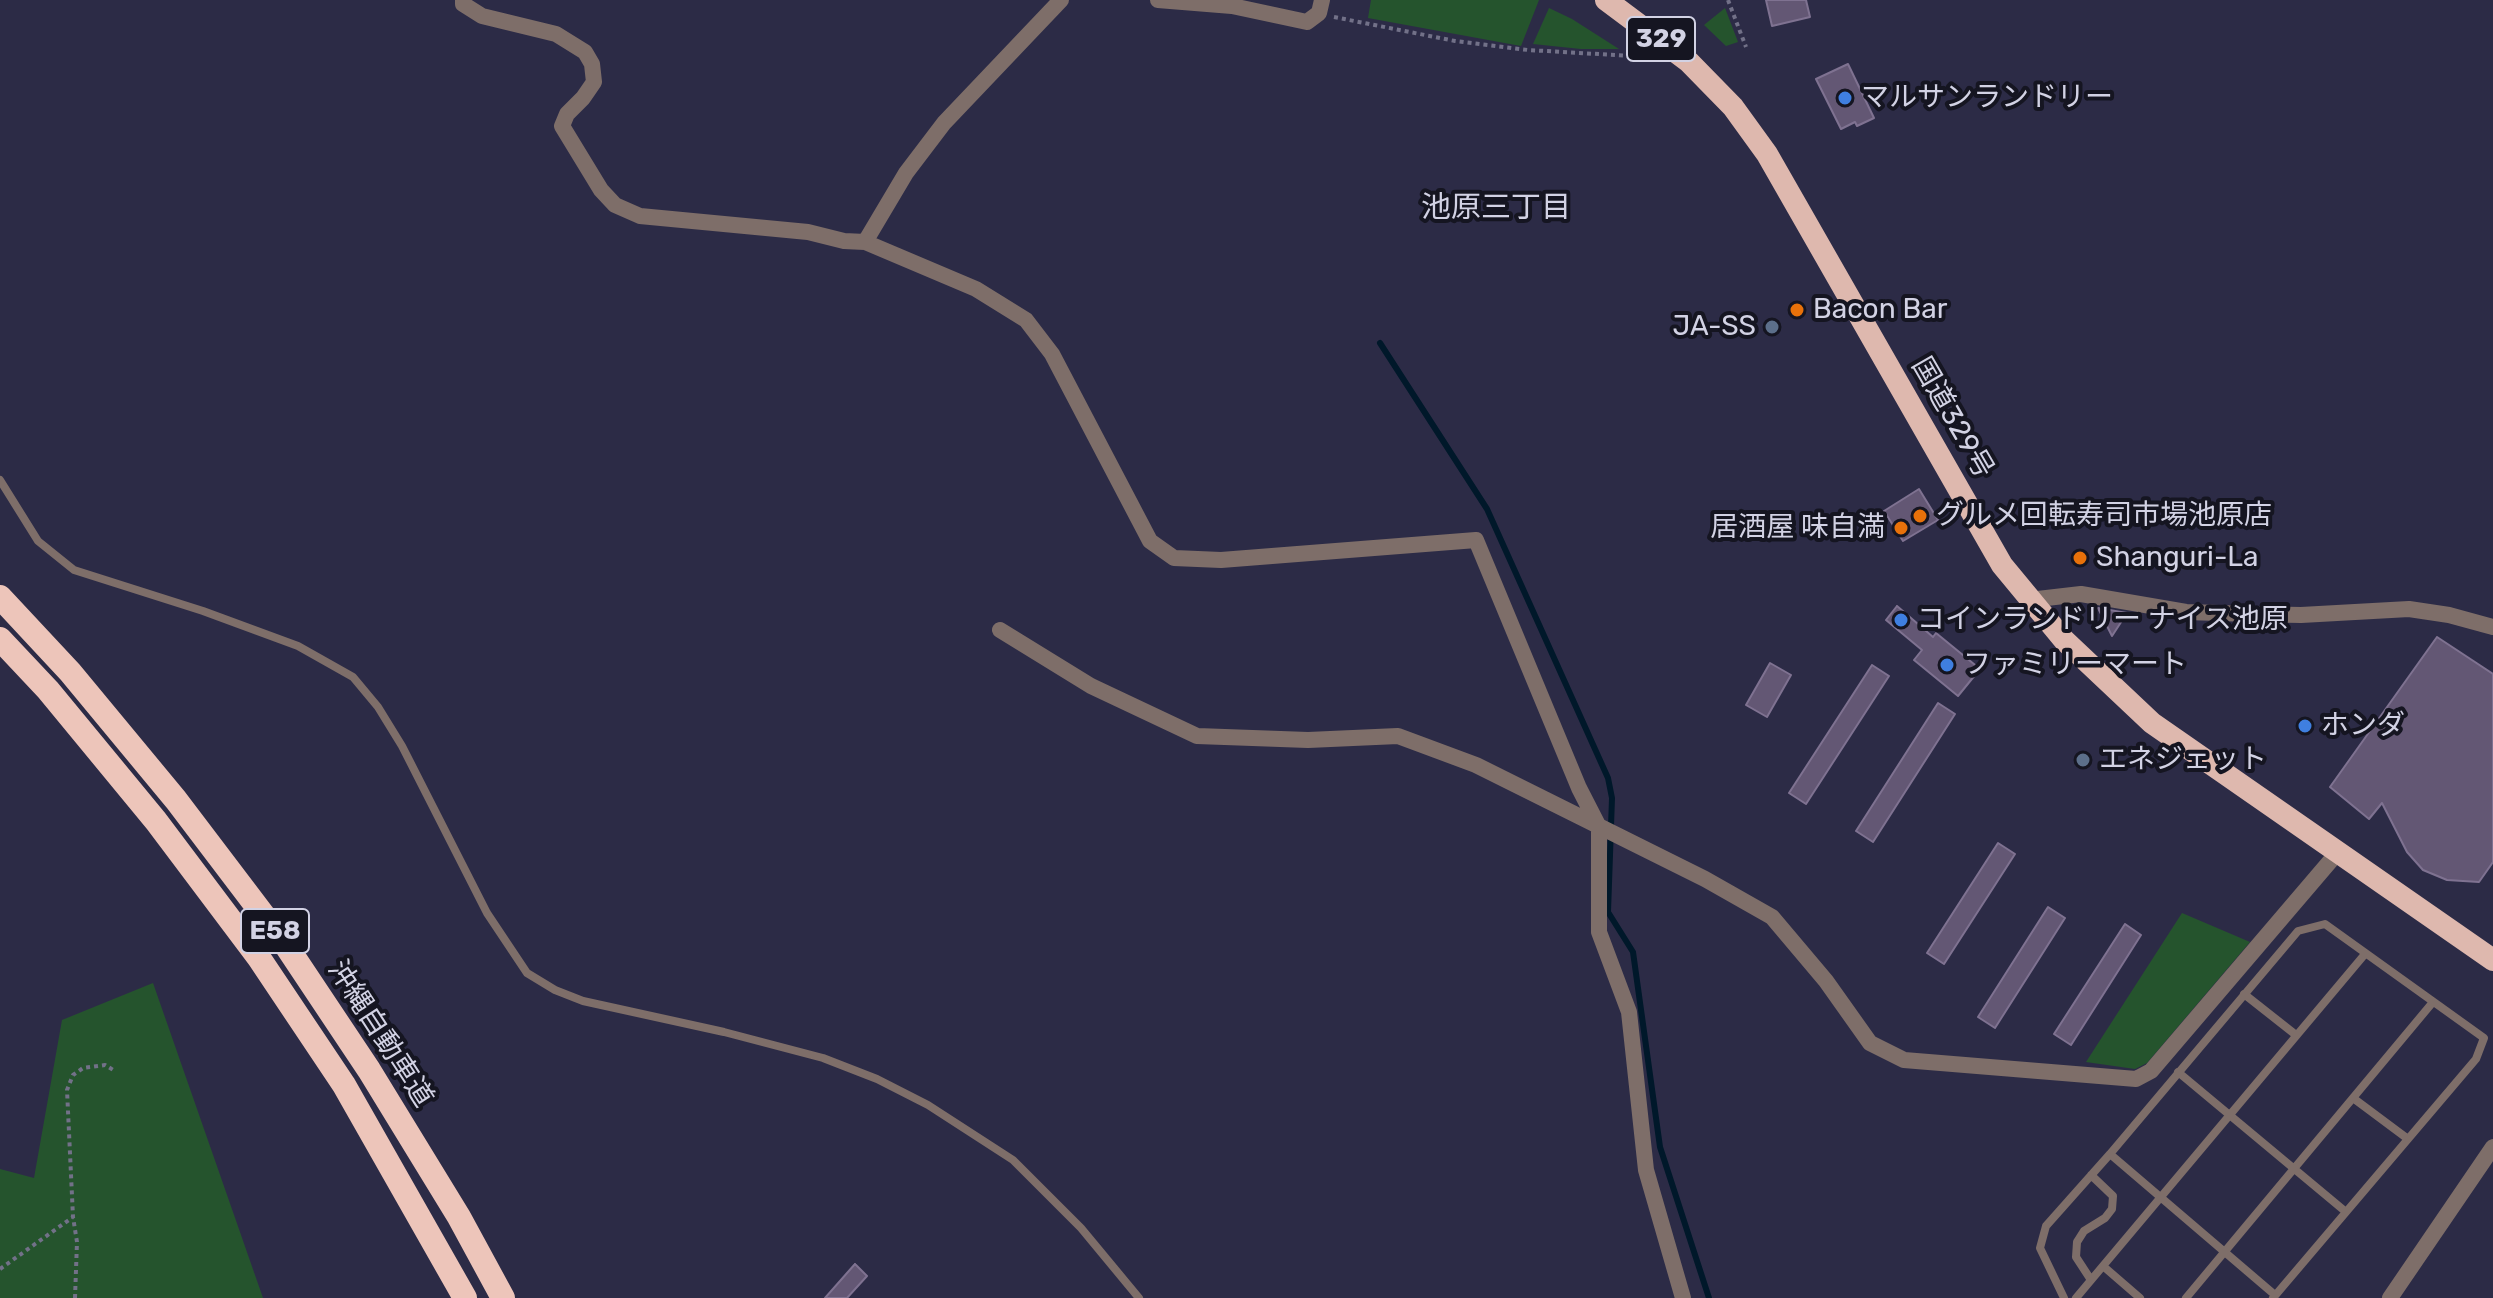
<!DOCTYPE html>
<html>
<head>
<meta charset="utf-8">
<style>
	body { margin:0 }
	canvas { display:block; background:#2c2b46 }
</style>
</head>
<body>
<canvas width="2493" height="1298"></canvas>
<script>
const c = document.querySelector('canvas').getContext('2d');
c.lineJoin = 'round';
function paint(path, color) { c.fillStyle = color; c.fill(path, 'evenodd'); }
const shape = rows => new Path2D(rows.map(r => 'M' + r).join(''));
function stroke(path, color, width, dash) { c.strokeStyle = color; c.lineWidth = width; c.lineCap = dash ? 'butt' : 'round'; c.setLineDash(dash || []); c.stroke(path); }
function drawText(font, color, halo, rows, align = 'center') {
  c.font = font + ' Rubik,"Noto Sans JP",sans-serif'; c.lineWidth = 8; c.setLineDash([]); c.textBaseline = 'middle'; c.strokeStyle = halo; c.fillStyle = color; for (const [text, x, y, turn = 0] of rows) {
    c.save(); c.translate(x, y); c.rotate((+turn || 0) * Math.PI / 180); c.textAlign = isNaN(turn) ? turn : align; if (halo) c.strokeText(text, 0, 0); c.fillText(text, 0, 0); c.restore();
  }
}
const green = shape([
	[1371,0,1539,0,1521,46,1368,18],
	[1549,8,1572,19,1619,49,1581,49,1533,44],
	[1725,8,1738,42,1726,46,1704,25],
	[2182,913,2250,942,2147,1063,2135,1069,2086,1062],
	[153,983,263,1298,0,1298,0,1169,34,1178,62,1020]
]);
const stream = shape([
	[1380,343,1487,509,1608,778,1612,798,1608,912,1633,952,1660,1147,1709,1298]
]);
const building = shape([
	[1766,0,1806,0,1810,17,1772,26,1766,0],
	[1848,64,1874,118,1857,126,1855,122,1841,129,1816,79,1848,64],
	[1919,489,1938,520,1903,541,1884,511,1919,489],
	[1897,606,1933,637,1936,633,1980,669,1958,696,1914,660,1922,650,1886,620,1897,606],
	[2098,608,2127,613,2112,636,2098,608],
	[2437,637,2493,674,2493,862,2479,882,2447,880,2423,870,2407,852,2382,803,2369,819,2330,787,2437,637],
	[1770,663,1791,675,1767,717,1746,705,1770,663],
	[1872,665,1889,676,1806,804,1789,793,1872,665],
	[1938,703,1955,714,1873,842,1856,831,1938,703],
	[1998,843,2015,854,1944,964,1927,953,1998,843],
	[2048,907,2065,918,1995,1028,1978,1017,2048,907],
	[2125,924,2141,935,2071,1045,2054,1034,2125,924],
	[855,1264,867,1276,847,1298,825,1298,855,1264]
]);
const path = shape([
	[1728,0,1746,47],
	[1334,17,1455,41,1528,50,1632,56],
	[0,1269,73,1217],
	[75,1298,77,1242,73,1217,67,1090,73,1075,83,1068,105,1065,115,1071]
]);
const service = shape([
	[0,480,38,541,74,570,203,611,298,646,353,677,378,707,402,746,487,913,527,973,555,990,583,1001,724,1032,823,1058,877,1079,928,1105,1013,1160,1081,1228,1139,1298],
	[2244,994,2296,1035],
	[2178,1072,2346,1212],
	[2353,1098,2408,1139],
	[2110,1154,2275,1295],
	[2103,1266,2140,1298],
	[2091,1280,2076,1257,2077,1242,2084,1231,2105,1218,2112,1209,2113,1196,2091,1175],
	[2064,1298,2040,1248,2046,1226,2110,1154,2298,931,2325,924,2484,1038,2476,1059,2273,1298],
	[2076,1298,2365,954],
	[2186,1298,2433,1002]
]);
const minor = shape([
	[463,0,463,4,482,16,556,34,585,52,592,64,594,82,583,98,567,114,562,126,601,190,615,205,640,216,808,232,844,241,865,242,976,289,1026,320,1052,354,1150,541,1174,558,1221,560,1476,540,1579,788,1599,827,1599,932,1629,1012,1646,1170,1683,1298],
	[1158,0,1232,6,1307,22,1319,13,1322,0],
	[865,242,906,173,944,123,1061,0],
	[2029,600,2081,594,2186,612,2251,614,2301,615,2409,609,2449,615,2493,627],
	[1000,630,1091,686,1197,736,1308,740,1398,736,1476,765,1705,879,1772,917,1826,981,1870,1043,1904,1060,2136,1079,2151,1071,2338,852]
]);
const tertiary = shape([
	[2390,1298,2493,1147]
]);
const trunk = shape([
	[1606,0,1689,62,1733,107,1767,154,2002,565,2064,640,2152,723,2493,960]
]);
const motorway = shape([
	[0,597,70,672,176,800,283,941,369,1070,459,1217,503,1298],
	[0,639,48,690,156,821,259,958,344,1085,465,1298]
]);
const markers = [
	[1845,98,8,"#3f7fe0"],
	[1797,310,8,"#e8710a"],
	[1772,327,8,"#5c6f8a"],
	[1920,516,8,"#e8710a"],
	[1901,528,8,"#e8710a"],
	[2080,558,8,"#e8710a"],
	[1901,620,8,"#3f7fe0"],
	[1947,665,8,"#3f7fe0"],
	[2305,726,8,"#3f7fe0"],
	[2083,760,8,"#5c6f8a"]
];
const shields = [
	[1661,39,68],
	[275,931,68]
];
const shieldNames = [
	["329",1661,39],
	["E58",275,931]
];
const poiNames = [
	["マルサンランドリー",1861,98],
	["Bacon Bar",1813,310],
	["JA-SS",1756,327,"right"],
	["グルメ回転寿司市場池原店",1936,516],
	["居酒屋 味自満",1885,528,"right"],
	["Shanguri-La",2096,558],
	["コインランドリー ナイス池原",1917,620],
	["ファミリーマート",1963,665],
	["ホンダ",2321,726],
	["エネジェット",2099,760]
];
const streetNames = [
	["国道329号",1952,418,60],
	["沖縄自動車道",380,1034,57]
];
const neighbourhoodNames = [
	["池原三丁目",1496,208]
];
paint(green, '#25542d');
stroke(stream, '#00182a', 6);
paint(building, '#635774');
stroke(building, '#7f7291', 2);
stroke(path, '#727188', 4, [4, 4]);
stroke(service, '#7e6e69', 8);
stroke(minor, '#7e6e69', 16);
stroke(tertiary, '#7e6e69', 16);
stroke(trunk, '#deb8ae', 22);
stroke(motorway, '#edc5ba', 24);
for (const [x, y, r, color] of markers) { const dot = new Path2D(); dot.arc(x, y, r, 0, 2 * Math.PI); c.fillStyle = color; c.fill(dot); stroke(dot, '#151521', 3); }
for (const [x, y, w] of shields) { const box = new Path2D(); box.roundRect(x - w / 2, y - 22, w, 44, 6); c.fillStyle = '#151521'; c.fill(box); stroke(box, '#d2d2e4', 2); }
drawText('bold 26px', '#d2d2e4', null, shieldNames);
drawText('28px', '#d2d2e4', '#151521', poiNames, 'left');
drawText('28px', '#d2d2e4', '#151521', streetNames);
drawText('30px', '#d2d2e4', '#151521', neighbourhoodNames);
</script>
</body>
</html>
